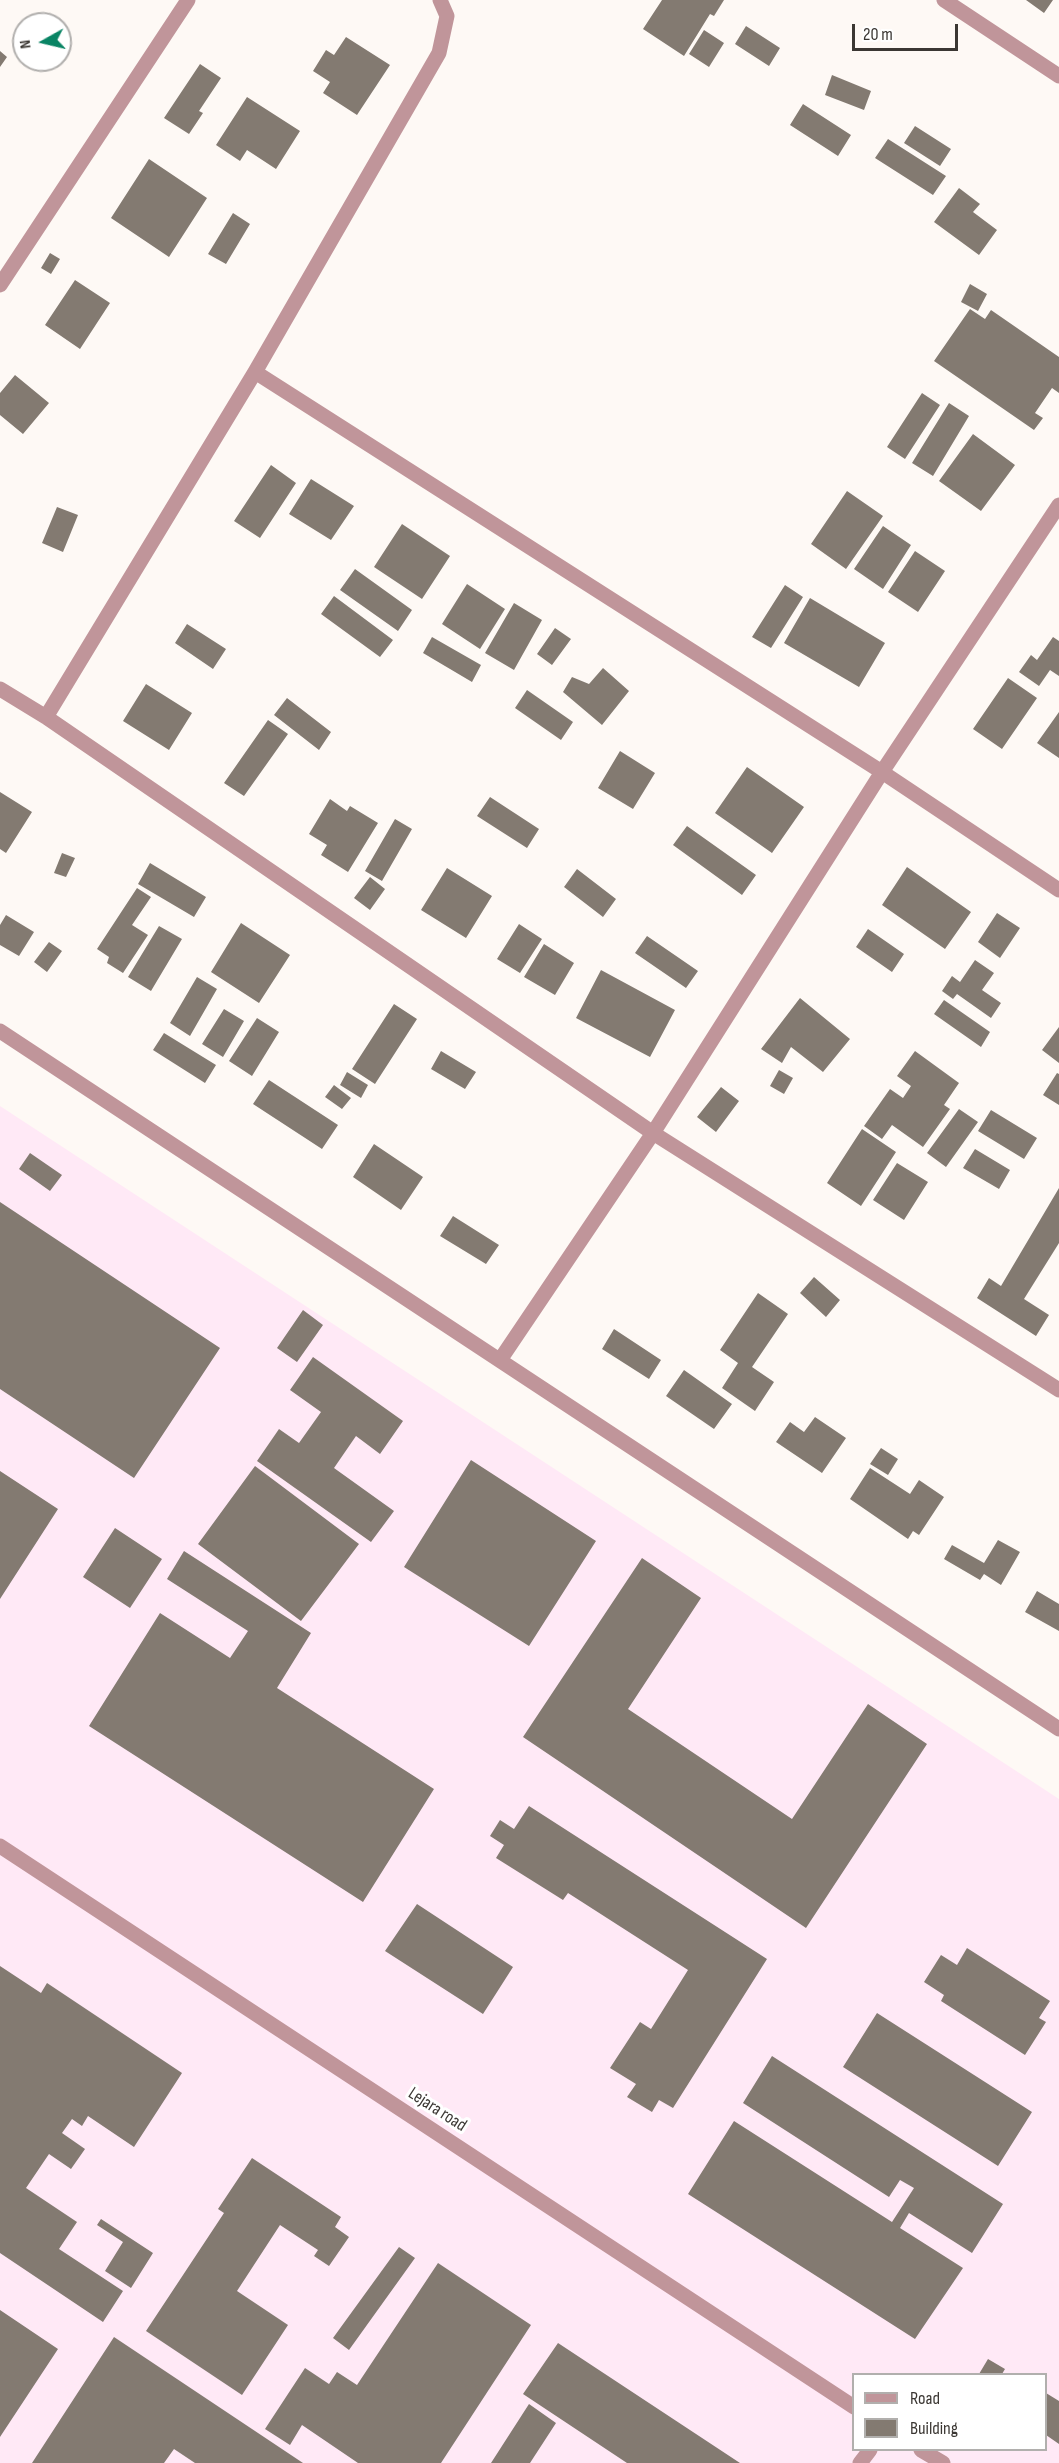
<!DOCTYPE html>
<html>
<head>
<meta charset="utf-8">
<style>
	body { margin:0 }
	#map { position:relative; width:1059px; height:2463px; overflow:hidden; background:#fef9f5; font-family:"Sofia Sans Condensed",sans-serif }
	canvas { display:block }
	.legend { position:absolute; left:852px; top:2373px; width:195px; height:78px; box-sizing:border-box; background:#fff; border:2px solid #b1afad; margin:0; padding:8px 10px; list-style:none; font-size:18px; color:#3b3733 }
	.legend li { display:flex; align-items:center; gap:12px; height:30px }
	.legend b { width:30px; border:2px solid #b1afad }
	.north { position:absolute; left:12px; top:12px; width:60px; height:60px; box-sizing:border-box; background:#fff; border:2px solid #b1afad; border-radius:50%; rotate:262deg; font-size:16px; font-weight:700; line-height:24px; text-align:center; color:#3b3733 }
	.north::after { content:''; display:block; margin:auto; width:21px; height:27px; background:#098464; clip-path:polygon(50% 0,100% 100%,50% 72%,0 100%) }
	.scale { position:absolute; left:852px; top:24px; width:106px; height:27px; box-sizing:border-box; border:3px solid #3b3733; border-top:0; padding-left:8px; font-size:18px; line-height:21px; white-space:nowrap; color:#3b3733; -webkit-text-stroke:4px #fff; paint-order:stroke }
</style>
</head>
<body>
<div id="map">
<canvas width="1059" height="2463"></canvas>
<ul class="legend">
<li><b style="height:8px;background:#c0959a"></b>Road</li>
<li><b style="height:16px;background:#837a71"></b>Building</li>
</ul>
<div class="north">N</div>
<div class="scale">20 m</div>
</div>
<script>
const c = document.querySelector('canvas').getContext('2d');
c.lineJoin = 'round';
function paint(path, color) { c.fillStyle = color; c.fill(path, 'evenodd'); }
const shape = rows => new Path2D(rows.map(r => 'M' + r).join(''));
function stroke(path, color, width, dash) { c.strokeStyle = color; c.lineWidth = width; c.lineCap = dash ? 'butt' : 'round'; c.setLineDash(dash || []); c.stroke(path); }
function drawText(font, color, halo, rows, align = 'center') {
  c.font = font + ' "Sofia Sans Condensed",sans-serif'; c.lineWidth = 6; c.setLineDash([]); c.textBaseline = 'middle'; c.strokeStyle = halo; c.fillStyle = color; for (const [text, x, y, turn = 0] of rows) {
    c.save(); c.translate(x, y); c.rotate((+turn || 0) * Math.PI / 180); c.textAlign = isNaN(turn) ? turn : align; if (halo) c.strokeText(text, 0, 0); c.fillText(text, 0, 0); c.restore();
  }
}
const industrial = shape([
	[0,1106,1059,1799,1059,2463,0,2463],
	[854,2374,1046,2374,1046,2450,854,2450]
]);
const building = shape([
	[662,0,724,0,714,16,710,14,684,56,643,29],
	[1026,0,1053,0,1044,13],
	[746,26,780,48,769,66,735,44],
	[704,30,724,43,709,67,689,54],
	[346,37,390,65,357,115,323,93,330,82,313,71,326,50,334,55],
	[0,51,7,57,0,67],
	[200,64,221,78,199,111,203,113,189,134,164,118],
	[832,75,871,91,864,110,825,95],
	[247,97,300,131,276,169,247,150,240,161,216,145],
	[803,104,851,135,838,156,790,125],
	[915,126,951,149,940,166,904,143],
	[888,139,946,176,933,195,875,158],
	[149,159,207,198,169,257,111,218],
	[959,188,980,204,973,212,997,230,979,255,934,222],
	[233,213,250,224,226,264,208,254],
	[50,253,60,259,51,274,41,268],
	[75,280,110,303,80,349,45,325],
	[970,284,987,294,978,311,961,302],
	[970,309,985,319,991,310,1059,357,1059,393,1052,388,1035,413,1043,418,1034,430,934,361],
	[15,375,49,403,23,434,0,415,0,393],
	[922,393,940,405,905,459,887,447],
	[949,403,969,416,933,476,912,463],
	[973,434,1015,465,981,511,939,481],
	[271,465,296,483,260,538,234,521],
	[311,479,354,506,331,540,289,514],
	[847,491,883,516,846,569,811,544],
	[57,507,78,515,63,552,42,543],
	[402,524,450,556,422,599,374,567],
	[883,526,911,545,883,589,854,569],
	[915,551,945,571,918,612,888,592],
	[355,569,412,610,398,631,340,590],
	[467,584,505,609,480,649,442,624],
	[785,585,803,597,771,648,752,637],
	[334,596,393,640,380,657,321,614],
	[810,598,885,643,859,687,784,643],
	[514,603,542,620,514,670,485,653],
	[187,624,226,649,213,669,175,643],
	[555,628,571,639,552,665,537,654],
	[432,637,481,665,472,682,423,653],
	[1053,637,1059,641,1059,676,1050,670,1039,686,1019,672,1031,655,1037,660],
	[603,668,629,691,602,725,563,692,572,677,589,684],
	[1008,678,1037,698,1002,749,973,729],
	[146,684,192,713,169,750,123,721],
	[527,690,573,722,561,740,515,708],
	[287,698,331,732,319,750,274,715],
	[1059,712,1059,758,1037,743],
	[268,720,288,734,244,796,224,783],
	[620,751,655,773,633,809,598,788],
	[747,767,804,807,772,853,715,813],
	[0,792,32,812,6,853,0,849],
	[490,797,539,829,527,848,477,816],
	[330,799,347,811,350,806,378,823,348,872,321,855,327,845,309,834],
	[395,819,412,829,382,881,365,871],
	[687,826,756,875,742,895,673,845],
	[62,853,75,858,66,877,54,873],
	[150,863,206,897,194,917,138,884],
	[907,867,971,912,945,949,882,905],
	[447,868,492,896,466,938,421,910],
	[577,869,616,899,603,917,564,887],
	[370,877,385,889,370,910,354,898],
	[137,888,151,897,132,925,148,935,123,973,107,963,109,957,97,949],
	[997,913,1020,928,1000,958,978,942],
	[6,915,34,932,19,956,0,945,0,925],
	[241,923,290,955,259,1003,211,972],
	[519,924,542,939,520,973,497,959],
	[159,926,182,939,151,991,128,977],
	[868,929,904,954,892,972,856,947],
	[647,936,698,971,686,988,635,953],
	[49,942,62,951,47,972,34,962],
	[544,944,574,963,555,995,524,977],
	[975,960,994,973,982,990,1001,1003,991,1018,957,994,953,999,942,991,952,976,960,982],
	[601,970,675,1010,650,1057,576,1018],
	[197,977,217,989,190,1036,170,1023],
	[800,998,850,1039,823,1072,791,1047,782,1063,761,1049],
	[944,1000,990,1032,981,1047,934,1014],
	[394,1004,417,1019,375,1084,352,1069],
	[224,1009,244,1021,223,1057,202,1044],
	[257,1018,279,1032,252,1076,229,1061],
	[1059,1027,1059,1063,1042,1050],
	[164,1033,216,1065,205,1083,153,1050],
	[441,1051,476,1072,465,1089,431,1069],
	[915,1051,959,1083,944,1105,950,1109,923,1147,892,1125,882,1139,864,1126,890,1089,903,1098,911,1086,897,1076],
	[779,1070,793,1078,784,1094,770,1086],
	[347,1072,368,1085,361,1098,340,1085],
	[1057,1073,1059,1074,1059,1105,1043,1095],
	[269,1080,338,1125,322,1149,253,1104],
	[334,1085,351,1098,342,1109,325,1097],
	[721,1087,739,1101,716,1132,697,1117],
	[959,1109,978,1122,946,1167,927,1153],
	[991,1110,1037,1138,1024,1159,978,1131],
	[862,1129,896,1152,861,1206,827,1183],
	[374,1144,423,1177,401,1210,353,1177],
	[975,1149,1010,1170,999,1189,963,1168],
	[30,1153,62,1175,50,1191,19,1169],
	[897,1163,928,1182,904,1220,873,1200],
	[1059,1188,1059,1243,1024,1299,1049,1315,1036,1336,977,1298,989,1278,1001,1286],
	[0,1202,220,1348,134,1478,0,1389],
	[453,1216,499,1245,486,1264,440,1236],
	[814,1277,840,1300,826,1317,800,1293],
	[758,1293,788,1314,752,1367,774,1382,755,1411,722,1388,738,1363,720,1350],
	[303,1310,323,1325,297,1362,277,1348],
	[614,1329,661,1360,649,1379,602,1349],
	[313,1357,403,1421,380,1454,356,1436,334,1468,394,1511,371,1542,257,1461,279,1429,299,1443,321,1412,290,1390],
	[684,1370,732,1404,714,1429,666,1396],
	[815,1417,846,1438,822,1473,776,1442,790,1422,804,1432],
	[881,1448,898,1459,888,1475,870,1464],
	[471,1460,596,1541,529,1646,404,1567],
	[255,1466,359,1544,301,1621,198,1544],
	[870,1468,910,1494,919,1480,944,1497,919,1535,913,1531,908,1539,850,1499],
	[0,1471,58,1509,0,1599],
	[115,1528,162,1559,130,1608,83,1577],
	[998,1540,1020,1552,1001,1585,984,1574,980,1580,944,1559,952,1545,984,1563],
	[184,1551,311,1633,277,1688,434,1789,363,1902,89,1726,160,1613,230,1658,248,1631,167,1579],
	[642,1558,701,1598,628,1709,792,1819,868,1704,927,1744,806,1928,523,1737],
	[1037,1591,1059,1604,1059,1631,1025,1612],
	[529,1806,767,1959,673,2108,659,2100,652,2112,627,2097,636,2084,610,2068,640,2022,651,2029,688,1970,568,1893,563,1900,496,1858,504,1845,490,1836,500,1820,514,1829],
	[417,1904,513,1967,483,2014,385,1951],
	[967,1948,1050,2001,1039,2018,1046,2022,1025,2055,941,2001,944,1995,924,1982,941,1955,957,1965],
	[0,1966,41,1993,47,1983,182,2073,134,2147,88,2116,82,2126,72,2119,62,2133,85,2149,71,2169,49,2154,26,2188,77,2222,59,2249,123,2291,103,2322,0,2253],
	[877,2013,1032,2112,998,2166,843,2067],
	[772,2056,1003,2204,972,2253,909,2213,900,2228,963,2268,915,2339,688,2194,734,2121,892,2222,914,2188,900,2180,889,2197,743,2103],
	[252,2158,341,2217,335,2227,349,2237,329,2266,314,2256,318,2250,280,2225,237,2291,288,2325,242,2395,146,2331,224,2213,218,2209],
	[101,2219,153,2253,131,2288,105,2271,123,2242,97,2225],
	[399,2247,415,2258,349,2350,333,2338],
	[438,2263,531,2325,441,2463,358,2463,302,2425,290,2445,265,2429,305,2368,329,2384,337,2372,357,2385],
	[0,2310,58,2349,0,2437],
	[114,2337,303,2463,195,2463,174,2449,164,2463,32,2463],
	[558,2343,740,2463,627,2463,523,2394],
	[988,2359,1005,2369,1002,2374,979,2374],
	[1046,2393,1059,2401,1059,2444,1046,2435],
	[529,2404,556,2423,530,2463,491,2463]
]);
const service = shape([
	[860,2463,870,2450]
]);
const minor = shape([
	[944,0,1059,76],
	[0,285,188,0],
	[255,372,882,772,1059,890],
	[0,689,46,717,653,1133,1059,1390],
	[46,717,255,372,439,53,447,16,440,0],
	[0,1031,1059,1729],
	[500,1360,653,1133,882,772,1059,505],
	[0,1846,854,2407],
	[921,2450,943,2463]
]);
const streetNames = [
	["Lejara road",437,2110,33]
];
paint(industrial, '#ffe9f6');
paint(building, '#837a71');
stroke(service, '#c0959a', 15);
stroke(minor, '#c0959a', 15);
drawText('18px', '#3b3733', '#fff', streetNames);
</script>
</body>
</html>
